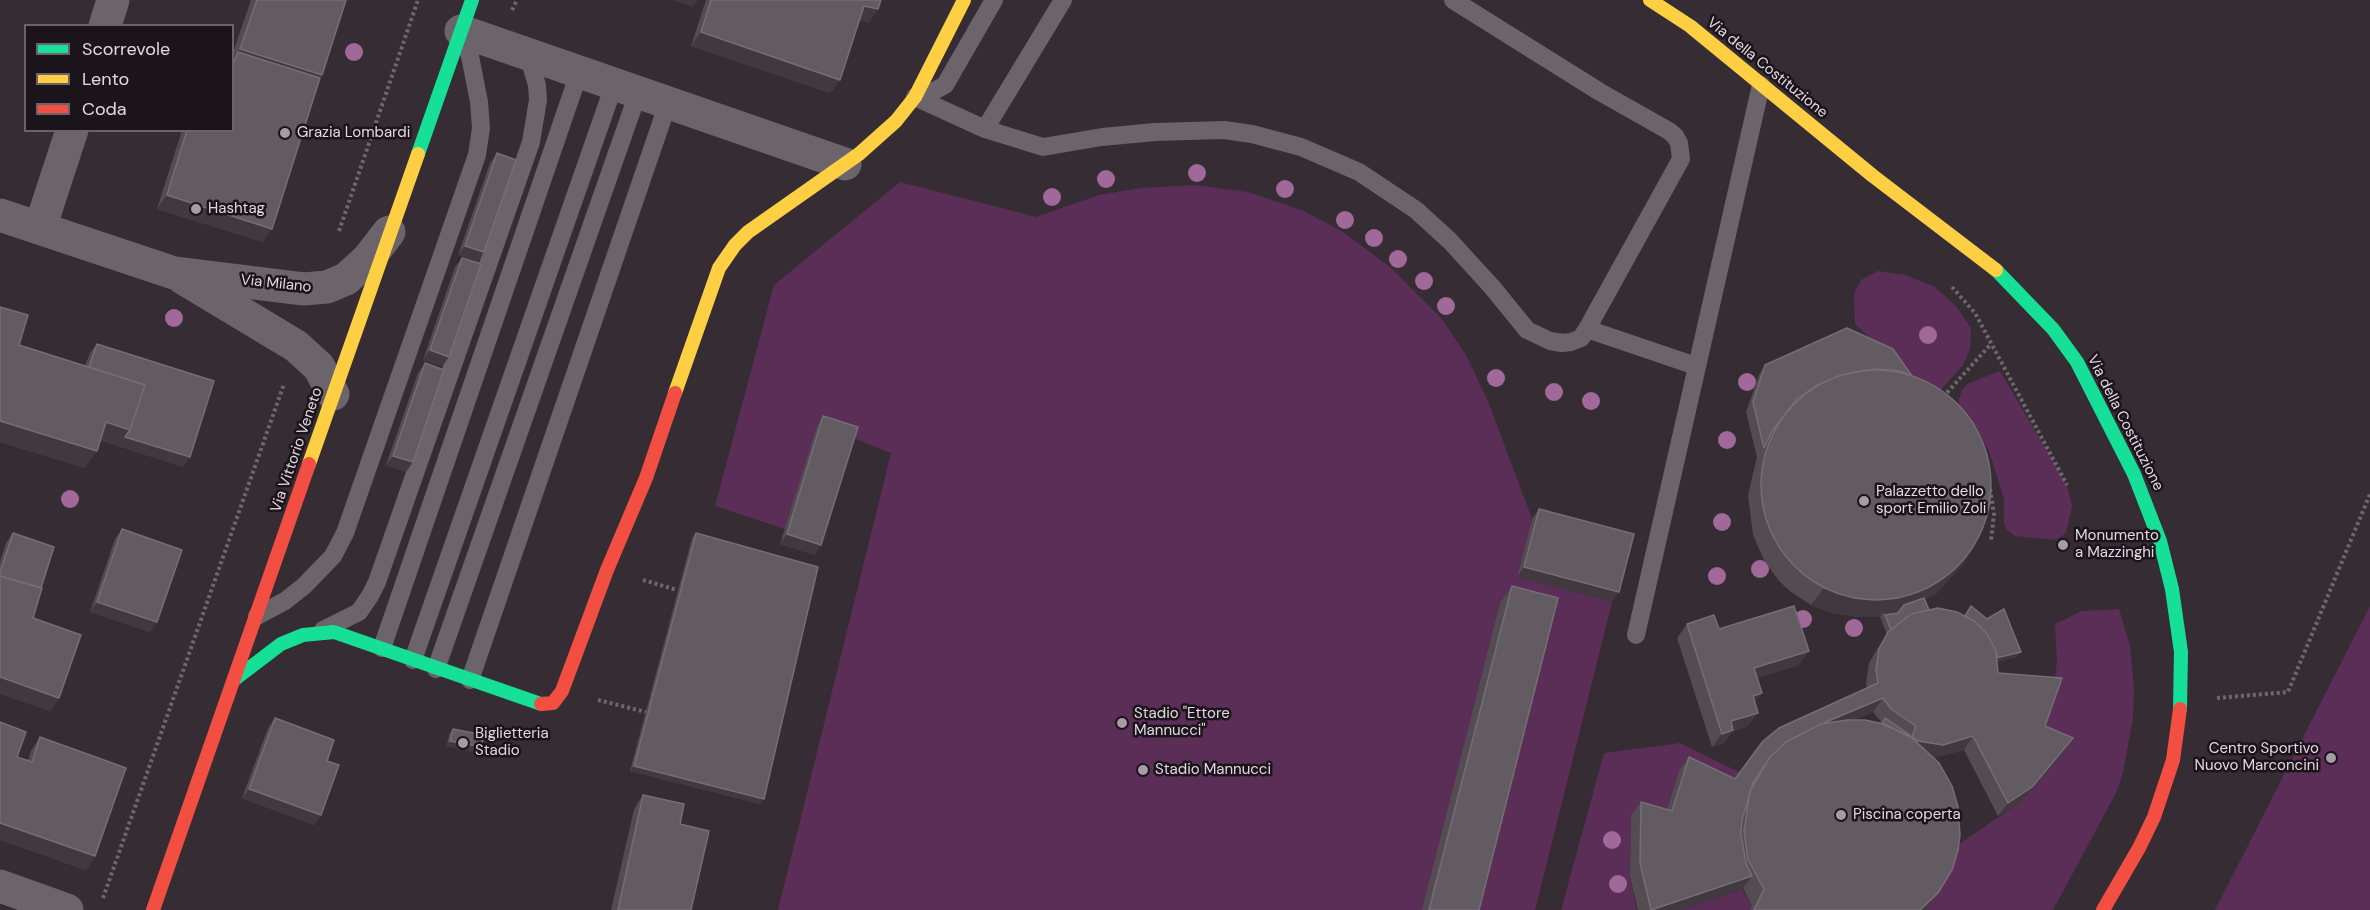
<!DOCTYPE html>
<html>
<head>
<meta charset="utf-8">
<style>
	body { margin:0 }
	#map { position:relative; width:2370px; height:910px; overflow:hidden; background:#362c34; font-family:"DM Sans",sans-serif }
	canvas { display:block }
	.legend { position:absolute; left:24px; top:24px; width:210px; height:108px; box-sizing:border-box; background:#1c141b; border:2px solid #6c626a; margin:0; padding:8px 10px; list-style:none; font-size:18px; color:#e3d8e1 }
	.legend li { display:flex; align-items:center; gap:12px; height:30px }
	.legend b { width:30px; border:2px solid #6c626a }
</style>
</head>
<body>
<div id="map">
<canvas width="2370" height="910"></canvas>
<ul class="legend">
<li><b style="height:8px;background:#16e098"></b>Scorrevole</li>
<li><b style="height:8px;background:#ffcf43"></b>Lento</li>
<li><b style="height:8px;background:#f24e42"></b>Coda</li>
</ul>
</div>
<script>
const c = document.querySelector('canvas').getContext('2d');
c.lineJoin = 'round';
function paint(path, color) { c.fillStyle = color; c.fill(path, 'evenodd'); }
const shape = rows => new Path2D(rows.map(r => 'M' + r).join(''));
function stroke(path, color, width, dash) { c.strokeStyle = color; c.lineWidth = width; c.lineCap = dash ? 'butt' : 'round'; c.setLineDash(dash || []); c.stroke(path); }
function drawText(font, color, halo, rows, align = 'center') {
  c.font = font + ' "DM Sans",sans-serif'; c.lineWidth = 5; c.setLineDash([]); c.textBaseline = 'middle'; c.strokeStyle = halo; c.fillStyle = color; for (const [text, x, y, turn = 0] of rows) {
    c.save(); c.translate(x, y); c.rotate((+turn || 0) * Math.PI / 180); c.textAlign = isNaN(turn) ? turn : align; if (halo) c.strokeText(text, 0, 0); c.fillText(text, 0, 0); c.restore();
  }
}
const green = shape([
	[900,182,1036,217,1099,195,1141,188,1194,185,1248,192,1304,211,1343,232,1390,267,1442,319,1466,355,1488,401,1532,519,1517,577,1612,602,1535,910,778,910,891,453,851,437,785,529,715,506,774,285],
	[1878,271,1905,275,1935,287,1956,306,1971,328,1970,349,1963,365,1939,392,1925,391,1855,324,1854,294,1861,280],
	[2000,371,2067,485,2072,506,2066,533,2056,540,2015,536,2007,530,2004,523,2004,499,1989,451,1978,430,1963,411,1958,402,1962,390,1967,384],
	[2370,606,2370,910,2215,910],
	[2119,609,2130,646,2134,688,2133,718,2123,773,2116,793,2053,910,1926,910,1940,887,1949,851,2022,801,2036,740,2053,691,2057,662,2055,624,2082,611],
	[1680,743,1739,772,1726,793,1662,825,1631,816,1630,877,1637,910,1561,910,1604,753],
	[1742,889,1752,906,1750,910,1681,910]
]);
const path = shape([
	[512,10,517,0],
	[339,231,418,0],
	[1952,287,1975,313,2067,485],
	[1943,397,1991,344],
	[1990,489,1994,514,1991,541],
	[643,580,677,590],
	[2217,698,2288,692,2370,494],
	[598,700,646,712],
	[103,898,284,384]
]);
const lane = shape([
	[915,97,985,129,1043,147,1102,137,1155,132,1224,130,1252,134,1301,147,1359,172,1416,210,1450,241,1492,287,1527,330,1550,341,1562,343,1571,342,1581,338,1587,329,1681,159,1679,143,1675,136,1669,131,1600,92,1453,0],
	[915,97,936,90,945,85,994,0],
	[985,129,1063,0],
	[1587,329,1696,366],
	[257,616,285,601,304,586,333,556,345,533,477,155,481,128,479,102,470,56,461,33],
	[323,630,359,612,370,596,377,582,531,142,538,100,537,85,528,55],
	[1636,635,1761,85],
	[382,648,579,73],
	[413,660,614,85],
	[436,669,638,93],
	[470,680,668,103]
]);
const street = shape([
	[105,26,113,0],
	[461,31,845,164],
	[0,215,174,273,304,289,327,287,346,279,368,259,389,232],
	[40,228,72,130],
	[183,278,296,346,319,367,333,394],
	[0,886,67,910]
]);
const fast = shape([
	[418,154,472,0],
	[1996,270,2053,329,2077,362,2134,474,2160,541,2172,589,2181,652,2180,709],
	[235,679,281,644,303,635,334,632,541,704]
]);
const slow = shape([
	[1650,0,1690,26,1873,176,1996,270],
	[675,393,719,268,735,245,748,232,859,154,896,121,915,97,964,0],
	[309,464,418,154]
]);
const jam = shape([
	[541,704,553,703,562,691,607,570,646,478,675,393],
	[153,910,309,464],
	[2103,910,2139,848,2154,817,2173,760,2180,709]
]);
const trees = [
	[354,52],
	[1197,173],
	[1106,179],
	[1285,189],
	[1052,197],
	[1345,220],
	[1374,238],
	[1398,259],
	[1424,281],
	[1446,306],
	[174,318],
	[1928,335],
	[1496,378],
	[1747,382],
	[1554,392],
	[1591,401],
	[1727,440],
	[70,499],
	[1722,522],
	[1760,569],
	[1717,576],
	[1803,619],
	[1854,628],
	[1612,840],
	[1618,884]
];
const wall = shape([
	[251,0,346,0,322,75,320,78,263,242,157,209,182,130,232,130,232,55],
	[706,0,881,0,869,23,859,20,840,80,830,93,691,46],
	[497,153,484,252,478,262,458,255,490,163],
	[462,258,449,357,442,366,423,360,455,267],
	[0,307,19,345,85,366,90,353,97,344,183,467,100,440,85,468,0,442],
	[425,363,406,472,386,465,418,373],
	[1765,365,1974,547,1963,564,1936,594,1925,599,1929,610,1964,616,1971,606,2017,657,1997,662,1998,673,2045,726,2064,752,2022,801,1998,816,1964,750,1933,758,1938,893,1926,910,1750,910,1752,906,1743,888,1681,910,1638,910,1630,877,1631,815,1641,802,1667,810,1679,771,1689,757,1735,779,1867,688,1866,684,1869,663,1879,646,1887,634,1880,617,1858,617,1832,613,1811,605,1791,592,1779,581,1764,560,1753,535,1748,495,1757,457,1746,412,1759,375],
	[1873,712,1882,723,1881,724,1854,720],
	[823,416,815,555,780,544,817,426],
	[1539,509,1612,602,1517,577,1532,519],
	[122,529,157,622,150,632,90,612,115,539],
	[13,533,41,588,33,618,59,698,50,711,0,694,0,562,6,543],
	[696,533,760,804,630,771,692,538],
	[1512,586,1479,910,1422,910,1500,603],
	[1687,624,1719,629,1799,665,1757,678,1755,703,1748,726,1732,732,1724,743,1712,747,1677,638],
	[275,718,327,761,321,815,314,825,242,798,268,728],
	[0,722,17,757,28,760,31,751,40,737,95,856,86,870,0,840],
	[453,729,481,747,477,753,447,746,449,734],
	[643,795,680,824,691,910,611,910,634,809]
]);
const shadedWall = shape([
	[672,0,698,0,693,7],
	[864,6,878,9,869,23,854,19],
	[701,32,840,80,830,93,691,46],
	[240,49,322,75,310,91,237,54],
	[167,195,272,229,263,242,157,209],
	[465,246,484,252,478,262,458,255],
	[430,350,449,357,442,366,423,360],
	[0,421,97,451,85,468,0,442],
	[106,422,130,430,190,457,183,467,94,438],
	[393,456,413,462,406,472,386,465],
	[787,534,821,545,815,555,780,544],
	[1974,547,1963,564,1936,594,1898,613,1885,615,1884,611,1880,617,1858,617,1832,613,1811,605,1823,589],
	[1524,567,1619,592,1612,602,1517,577],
	[97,602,157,622,150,632,90,612],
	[1809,651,1799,665,1744,682,1754,668],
	[2021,652,2017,657,1986,665,1990,660],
	[0,677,59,698,50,711,0,694],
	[1762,693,1752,706,1753,696],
	[1883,698,1873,712,1809,739,1819,725],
	[1758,713,1748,726,1732,732,1724,743,1712,747,1731,721],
	[1973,736,1964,750,1934,758,1908,754,1918,741],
	[2073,738,2064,752,2022,801,1998,816,2008,803],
	[450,741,481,747,477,753,447,746],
	[634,766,764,799,760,804,630,771],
	[249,789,321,815,314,825,242,798],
	[0,823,95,856,86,870,0,840],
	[1752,876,1742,889,1681,910,1651,910],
	[1938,893,1926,910,1920,910]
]);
const building = shape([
	[257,0,346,0,322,75,240,49,257,0],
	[711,0,881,0,878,9,864,6,840,80,701,32,711,0],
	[238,52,320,78,272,229,167,195,187,130,232,130,232,68,238,52],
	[497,153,516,160,484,252,465,246,497,153],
	[462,258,481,264,449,357,430,350,462,258],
	[0,307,28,315,19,345,145,385,130,430,106,422,97,451,0,421,0,307],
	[1847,328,1893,349,1912,376,1900,371,1876,369,1841,375,1817,385,1797,399,1772,431,1764,448,1753,402,1765,365,1847,328],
	[97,344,214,381,190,457,125,437,130,430,145,385,89,367,97,344],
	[425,363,444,370,413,462,393,456,425,363],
	'1761 485a115 115 0 1 1 230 0a115 115 0 1 1-230 0Z',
	[823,416,858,427,821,545,787,534,823,416],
	[1539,509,1634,534,1619,592,1524,567,1539,509],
	[122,529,182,550,157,622,97,602,122,529],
	[13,533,54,547,41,588,0,576,0,572,13,533],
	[696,533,818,567,764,799,634,766,696,533],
	[0,576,42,588,33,618,81,635,59,698,0,677,0,576],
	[1512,586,1558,598,1479,910,1429,910,1512,586],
	[1924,598,1929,610,1911,614,1891,630,1885,615,1898,613,1904,605,1924,598],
	[1794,606,1809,651,1754,668,1762,693,1753,696,1758,713,1731,721,1733,730,1722,734,1687,624,1714,615,1719,629,1794,606],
	[1971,606,1987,619,2004,609,2021,652,1996,658,1996,651,1987,634,1974,621,1965,616,1971,606],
	[1938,608,1957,612,1974,621,1987,634,1996,651,1998,673,2062,678,2045,726,2073,738,2032,787,2008,803,1973,736,1943,745,1918,741,1912,737,1916,726,1891,709,1883,698,1819,725,1786,742,1770,757,1753,783,1742,820,1741,834,1746,863,1752,876,1651,910,1640,863,1641,802,1672,811,1689,757,1735,779,1763,741,1779,728,1878,683,1876,670,1879,649,1888,632,1911,614,1938,608],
	[275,718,334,740,327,761,339,765,321,815,249,789,275,718],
	[1885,718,1910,735,1910,736,1882,724,1885,718],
	[1847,720,1865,720,1884,724,1912,738,1939,763,1952,786,1958,807,1960,835,1958,850,1952,870,1938,893,1920,910,1754,910,1764,889,1748,860,1744,831,1750,791,1770,757,1786,742,1821,724,1847,720],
	[0,722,26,732,17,757,32,762,40,737,126,768,95,856,0,823,0,722],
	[453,729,484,735,481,747,450,741,453,729],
	[643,795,684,804,680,824,709,831,691,910,618,910,643,795]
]);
const markers = [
	[285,133,6,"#a69ca4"],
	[196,209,6,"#a69ca4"],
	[1864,501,6,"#a69ca4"],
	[2063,545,6,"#a69ca4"],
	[1122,723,6,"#a69ca4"],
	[463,743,6,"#a69ca4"],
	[2331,758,6,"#a69ca4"],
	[1143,770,6,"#a69ca4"],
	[1841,815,6,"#a69ca4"]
];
const streetNames = [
	["Via della Costituzione",1767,68,39],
	["Via Milano",276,284,6],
	["Via della Costituzione",2125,423,63],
	["Via Vittorio Veneto",297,450,-71]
];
const poiNames = [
	["Grazia Lombardi",297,133],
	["Hashtag",208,209],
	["Palazzetto dello",1876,492],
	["sport Emilio Zoli",1876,509],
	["Monumento",2075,536],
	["a Mazzinghi",2075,553],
	["Stadio \"Ettore",1134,714],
	["Mannucci\"",1134,731],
	["Biglietteria",475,734],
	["Stadio",475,751],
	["Centro Sportivo",2319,749,"right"],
	["Nuovo Marconcini",2319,766,"right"],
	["Stadio Mannucci",1155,770],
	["Piscina coperta",1853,815]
];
paint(green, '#5a2e57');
stroke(path, '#6e686d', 4, [3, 3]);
stroke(lane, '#6b646a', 18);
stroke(street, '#6b646a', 33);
stroke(fast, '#16e098', 14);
stroke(slow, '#ffcf43', 14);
stroke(jam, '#f24e42', 14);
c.fillStyle = '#a1689a';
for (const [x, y] of trees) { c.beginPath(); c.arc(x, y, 9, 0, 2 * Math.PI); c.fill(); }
paint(wall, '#534c52');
paint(shadedWall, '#41393f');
paint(building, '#625b61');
stroke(building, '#766e75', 1.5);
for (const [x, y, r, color] of markers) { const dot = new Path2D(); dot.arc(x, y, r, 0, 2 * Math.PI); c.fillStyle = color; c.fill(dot); stroke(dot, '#1c141b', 2); }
drawText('15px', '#e3d8e1', '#1c141b', streetNames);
drawText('15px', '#e3d8e1', '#1c141b', poiNames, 'left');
</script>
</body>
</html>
